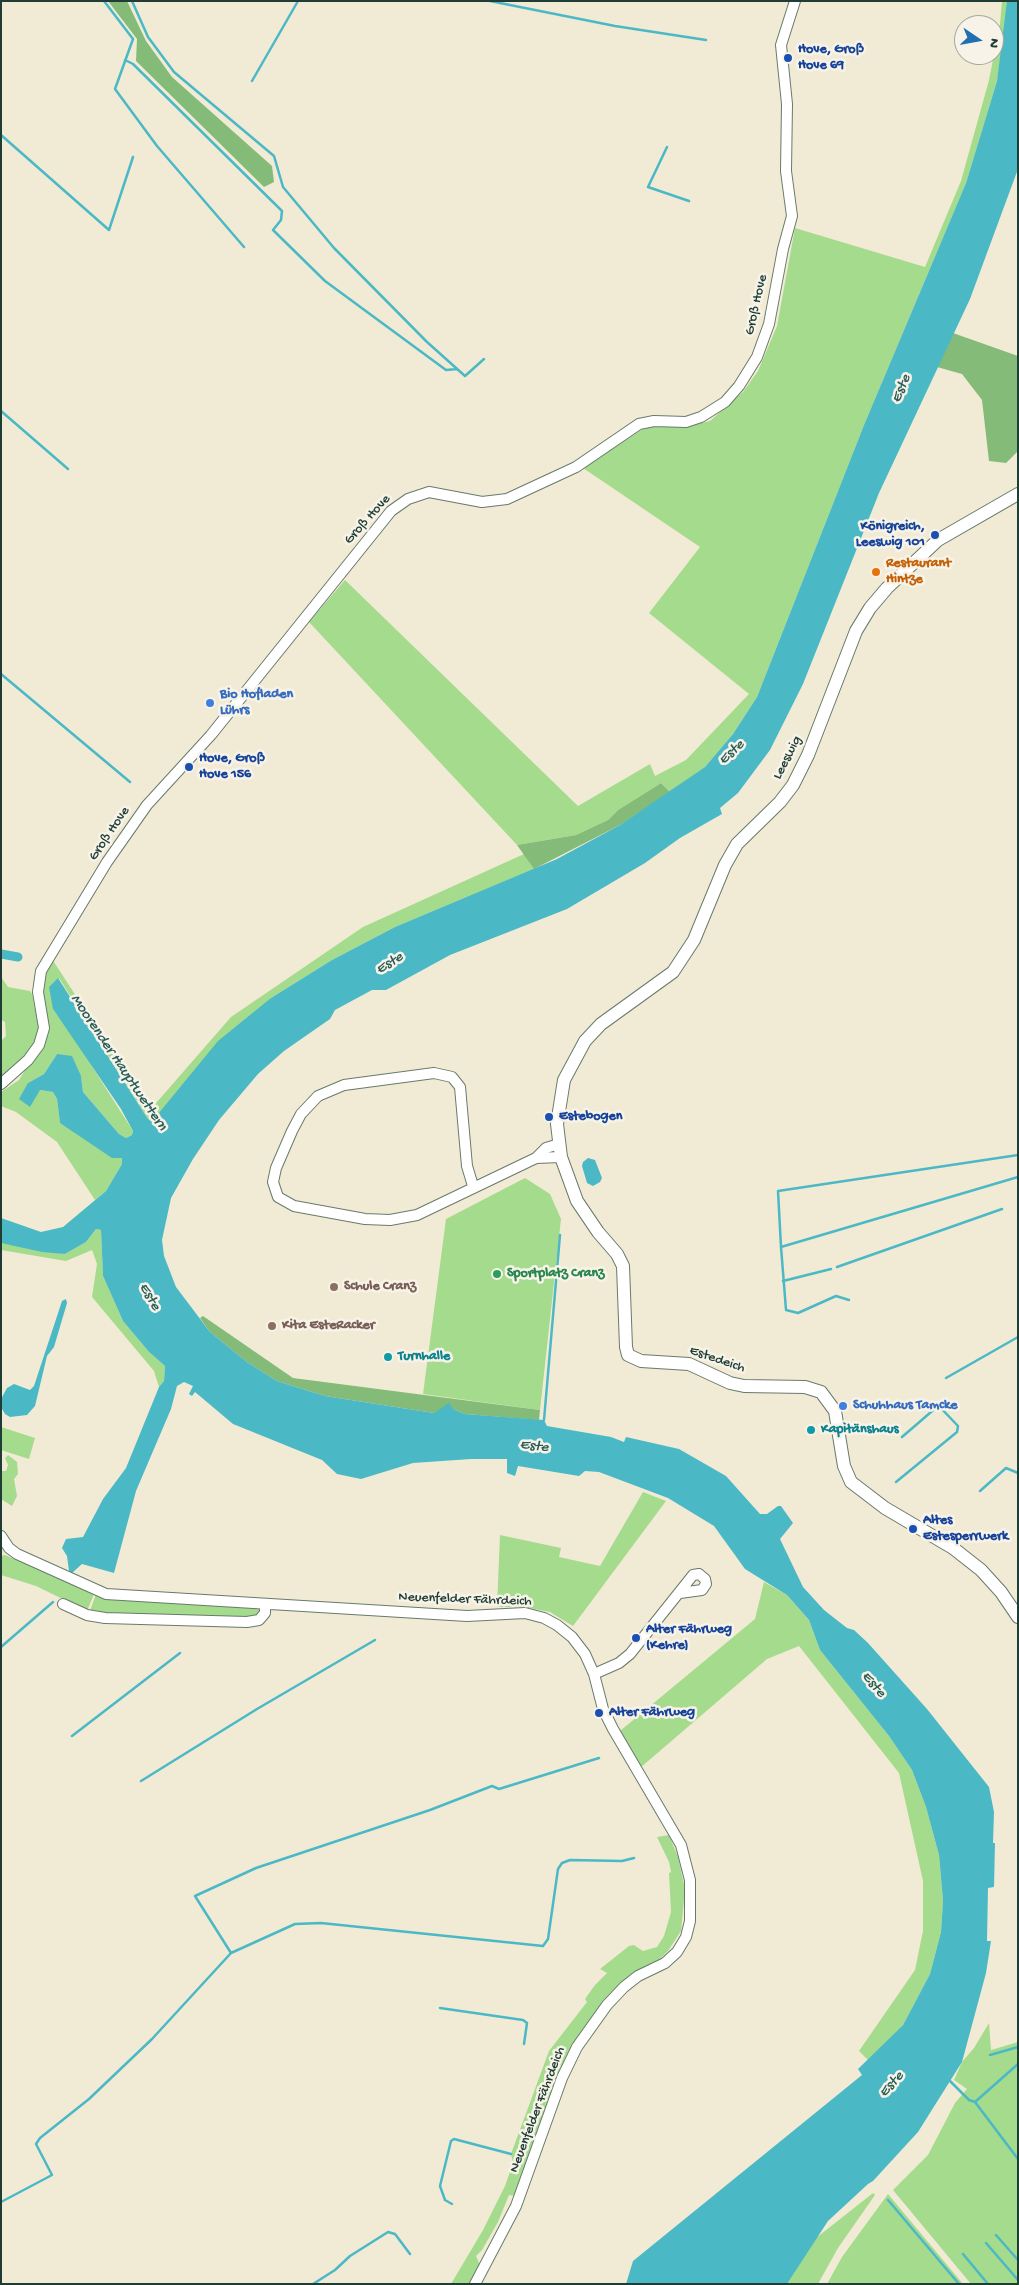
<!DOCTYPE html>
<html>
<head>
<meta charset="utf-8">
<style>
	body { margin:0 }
	#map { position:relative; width:1019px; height:2285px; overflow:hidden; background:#f1ebd5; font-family:"Gochi Hand",sans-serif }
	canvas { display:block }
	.frame { position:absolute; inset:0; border:2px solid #1f3d34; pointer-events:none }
	.north { position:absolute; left:954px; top:15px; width:50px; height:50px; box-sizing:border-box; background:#f7f3e8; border:1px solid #a1aaa0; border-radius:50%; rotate:102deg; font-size:14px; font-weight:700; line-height:20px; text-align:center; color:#1f3d34 }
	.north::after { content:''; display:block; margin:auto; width:18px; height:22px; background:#1f6fb2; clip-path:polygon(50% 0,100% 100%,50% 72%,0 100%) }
</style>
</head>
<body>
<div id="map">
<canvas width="1019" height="2285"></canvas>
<div class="frame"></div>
<div class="north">N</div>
</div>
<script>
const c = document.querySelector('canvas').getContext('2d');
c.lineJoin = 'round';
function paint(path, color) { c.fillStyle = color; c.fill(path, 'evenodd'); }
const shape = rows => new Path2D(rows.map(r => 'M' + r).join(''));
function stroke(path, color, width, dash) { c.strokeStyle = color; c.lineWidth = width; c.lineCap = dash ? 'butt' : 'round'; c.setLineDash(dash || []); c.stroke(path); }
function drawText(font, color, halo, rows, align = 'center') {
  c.font = font + ' "Gochi Hand",sans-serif'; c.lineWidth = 5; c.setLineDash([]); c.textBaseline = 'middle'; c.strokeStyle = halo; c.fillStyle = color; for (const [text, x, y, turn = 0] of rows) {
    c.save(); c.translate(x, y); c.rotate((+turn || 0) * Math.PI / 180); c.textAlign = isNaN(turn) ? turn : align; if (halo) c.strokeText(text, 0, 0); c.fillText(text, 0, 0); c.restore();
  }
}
const green = shape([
	[1002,1,1007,1,1006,24,997,81,966,183,864,425,757,697,733,734,705,767,670,792,661,783,618,810,608,820,576,835,517,845,309,622,345,580,578,806,650,764,655,776,686,760,749,694,649,613,700,547,583,468,646,427,682,427,710,421,743,392,758,371,777,326,795,228,925,267,961,181,989,80,1000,24],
	[524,854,534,869,395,927,332,960,271,998,154,1119,149,1120,146,1116,59,978,53,1009,79,1046,133,1131,132,1135,126,1138,119,1134,83,1092,81,1076,57,1054,44,1074,28,1083,40,1090,53,1092,57,1099,60,1123,122,1158,122,1164,106,1191,95,1200,57,1142,16,1112,1,1106,1,1092,19,1080,49,1032,42,984,52,959,150,1110,231,1017,363,927],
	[1,977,8,987,30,991,32,994,39,1030,38,1038,30,1051,1,1077,1,1041,6,1036,5,1022,1,1020],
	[525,1178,550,1194,561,1219,540,1410,423,1394,446,1219],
	[96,1229,101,1230,103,1276,123,1321,149,1352,165,1366,164,1381,159,1387,154,1371,92,1297,97,1264,92,1250,66,1261,1,1250,1,1243,65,1254,86,1242],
	[1,1427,35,1438,29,1459,1,1450],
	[8,1455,17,1462,18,1474,14,1479,17,1496,12,1506,1,1499,1,1471,6,1471,8,1465,5,1458],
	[643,1492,666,1501,573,1626,550,1612,524,1607,497,1607,500,1535,561,1548,559,1557,600,1566],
	[5,1555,94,1594,87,1611,36,1586,1,1575,1,1556],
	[764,1582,787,1595,809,1620,820,1650,889,1736,912,1770,926,1807,939,1855,943,1901,941,1932,930,1974,903,2025,868,2060,859,2051,915,1970,923,1931,923,1881,899,1773,799,1646,767,1659,640,1768,620,1731,755,1619],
	[96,1594,258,1607,260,1610,259,1614,248,1619,117,1615,90,1611],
	[669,1835,678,1857,685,1889,681,1931,668,1951,579,2036,560,2069,515,2196,509,2195,498,2222,482,2250,476,2256,480,2265,470,2284,451,2284,483,2230,505,2186,513,2163,511,2154,549,2051,587,2002,585,1999,595,1985,607,1973,600,1969,629,1946,634,1945,643,1951,657,1947,664,1936,671,1912,669,1873,671,1872,669,1862,657,1837],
	[989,2023,991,2050,1018,2042,1018,2284,971,2284,893,2190,928,2155,955,2103,967,2089,954,2080,962,2062,974,2048],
	[873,2193,875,2195,838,2248,818,2284,787,2284,816,2238],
	[888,2194,963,2284,827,2284,842,2257]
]);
const forest = shape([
	[108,1,127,1,146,41,172,77,272,166,274,182,264,187,136,61,137,39],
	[953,333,1018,356,1018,451,1006,463,989,461,982,400,962,374,937,367],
	[661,783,670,792,620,825,534,869,517,845,576,835,608,820,618,810],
	[203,1316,293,1378,540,1410,539,1420,465,1414,453,1409,434,1413,325,1396,277,1381,247,1362,210,1332,200,1318]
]);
const water = shape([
	[1007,1,1018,1,1018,169,970,299,879,493,803,684,770,750,738,793,720,808,722,814,680,838,645,863,567,909,450,955,386,990,372,990,335,1010,330,1019,284,1051,258,1074,219,1120,193,1159,171,1198,162,1240,164,1256,176,1287,210,1332,247,1362,277,1381,325,1396,434,1413,449,1403,453,1409,465,1414,544,1420,547,1426,611,1437,624,1442,626,1437,679,1449,726,1476,760,1514,767,1514,778,1506,781,1506,793,1523,780,1539,803,1587,824,1610,847,1628,854,1630,868,1643,927,1709,989,1787,994,1812,993,1843,995,1843,994,1887,988,1888,987,1941,991,1941,986,1973,962,2062,918,2132,873,2181,868,2184,828,2221,787,2284,626,2284,633,2261,862,2075,858,2069,903,2025,930,1974,941,1932,943,1901,939,1855,926,1807,912,1770,889,1736,820,1650,809,1620,787,1595,745,1569,714,1526,668,1498,599,1472,585,1471,579,1476,518,1466,515,1476,507,1473,507,1459,471,1459,413,1463,361,1479,337,1474,322,1460,233,1424,195,1392,192,1396,189,1394,193,1386,184,1382,177,1386,171,1409,136,1491,114,1573,82,1564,72,1573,69,1571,67,1556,62,1548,66,1539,83,1537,103,1499,126,1468,159,1387,164,1381,165,1366,149,1352,123,1321,103,1276,101,1230,96,1229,86,1242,65,1254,42,1252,1,1243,1,1218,41,1232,63,1227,106,1191,122,1164,122,1158,112,1158,60,1123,57,1099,53,1092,40,1090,30,1107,19,1099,28,1083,44,1074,57,1054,72,1056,81,1076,83,1092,119,1134,126,1138,132,1135,133,1131,121,1109,53,1009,49,987,58,978,146,1116,149,1120,154,1119,218,1041,271,998,332,960,395,927,557,859,620,825,705,767,733,734,757,697,864,425,966,183,997,81],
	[588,1158,595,1160,602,1178,600,1182,593,1186,587,1183,582,1166,583,1162],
	[66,1299,67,1303,54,1347,47,1356,35,1406,27,1415,10,1417,5,1414,1,1407,1,1399,7,1388,14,1384,30,1390,34,1386,62,1301]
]);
const stream = shape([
	[104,1,133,39,115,89,157,146,244,247],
	[132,1,148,37,174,72,274,156,283,187,334,248,427,342,465,376,484,359],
	[490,1,615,26,706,40],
	[125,60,133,64,282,211,281,220,273,230,325,281,446,370,457,369],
	[252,81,298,1],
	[1,135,109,230,133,157],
	[667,147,648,187,689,201],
	[1,411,68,469],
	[1,674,130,782],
	[781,1247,778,1191,1018,1155],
	[837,1267,1002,1209],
	[783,1281,831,1269],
	[849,1300,836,1296,798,1313,786,1310,781,1247,1018,1177],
	[946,1378,1018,1337],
	[544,1420,560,1235],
	[902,1437,938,1406],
	[896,1482,957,1432,958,1426,937,1404],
	[980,1491,1006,1468,1018,1473],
	[1,1647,53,1602],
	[72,1736,180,1653],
	[141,1781,257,1709,375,1640],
	[231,1953,195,1896,256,1868,430,1810,492,1786,499,1789,599,1758],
	[440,2008,523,2020,527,2023,524,2044],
	[990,2055,1018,2047],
	[950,2081,969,2100,975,2102,1018,2159],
	[975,2102,1018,2064],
	[888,2200,959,2284],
	[1,2202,52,2175,36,2144,40,2138,89,2099,152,2039,231,1953,295,1924,321,1923,543,1946,548,1939,558,1869,562,1863,570,1860,622,1861,634,1858],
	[452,2204,445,2200,440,2186,451,2141,454,2139,511,2154],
	[996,2235,1018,2260],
	[986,2243,1018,2280],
	[963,2254,988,2284],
	[313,2284,335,2270,350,2256,388,2232,395,2234,410,2254]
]);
const canal = shape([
	[1,954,18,957]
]);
const minor = shape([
	[1,1084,28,1060,39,1045,44,1028,38,992,41,971,107,862,147,805,211,735,391,511,408,499,429,492,482,502,507,499,576,467,639,424,654,421,686,422,701,417,725,402,739,386,757,357,769,324,783,249,792,216,786,171,787,104,781,45,795,1],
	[536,1158,561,1157],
	[473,1186,467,1166,460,1087,452,1077,434,1073,344,1085,318,1096,301,1114,292,1131,276,1168,273,1182,278,1197,294,1206,365,1219,390,1220,417,1215,536,1158,546,1148,559,1144],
	[1,1536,9,1548,17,1554,106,1594,467,1616,525,1613,544,1618,557,1625,572,1637,585,1654,594,1674,603,1709,613,1729,681,1845,690,1880,690,1921,686,1937,677,1952,665,1963,638,1976,624,1987,607,2005,577,2047,562,2078,516,2206,475,2284],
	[63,1604,87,1615,105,1618,247,1622,259,1620,265,1613,265,1605],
	[594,1674,619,1663,630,1654,693,1575,699,1574,705,1579,706,1584,702,1590,680,1593]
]);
const tertiary = shape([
	[1018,494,938,540,887,588,870,608,856,631,808,755,793,785,780,802,737,844,725,865,694,940,673,972,601,1024,585,1041,564,1080,557,1124,561,1157,577,1201,598,1232,617,1254,623,1266,626,1347,628,1355,641,1361,689,1364,730,1383,744,1386,805,1387,821,1392,835,1411,844,1466,851,1482,885,1508,953,1548,981,1570,1001,1592,1018,1617]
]);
const markers = [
	[788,58,5,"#1a4fb4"],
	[935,535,5,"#1a4fb4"],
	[876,572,5,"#e8710a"],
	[210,703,5,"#3f7fe0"],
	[189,767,5,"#1a4fb4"],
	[549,1117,5,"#1a4fb4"],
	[497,1274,5,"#2e9e5b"],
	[334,1287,5,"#8d6e63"],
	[272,1326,5,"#8d6e63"],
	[388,1357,5,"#0f9aa8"],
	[843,1406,5,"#3f7fe0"],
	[811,1430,5,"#0f9aa8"],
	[913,1529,5,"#1a4fb4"],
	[636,1638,5,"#1a4fb4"],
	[599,1713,5,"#1a4fb4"]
];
const transitNames = [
	["Hove, Groß",798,50],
	["Hove 69",798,66],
	["Königreich,",925,527,"right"],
	["Leeswig 101",925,543,"right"],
	["Hove, Groß",199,759],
	["Hove 156",199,775],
	["Estebogen",559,1117],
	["Altes",923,1521],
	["Estesperrwerk",923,1537],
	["Alter Fährweg",646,1630],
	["(Kehre)",646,1646],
	["Alter Fährweg",609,1713]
];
const streetNames = [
	["Groß Hove",757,305,-77],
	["Groß Hove",368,520,-48],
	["Leeswig",788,758,-63],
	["Groß Hove",110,834,-56],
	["Estedeich",717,1360,19],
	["Neuenfelder Fährdeich",465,1600,2],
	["Neuenfelder Fährdeich",538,2110,-69]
];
const foodNames = [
	["Restaurant",886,564],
	["Hintze",886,580]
];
const shopNames = [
	["Bio Hofladen",220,695],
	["Lührs",220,711],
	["Schuhhaus Tamcke",853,1406]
];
const leisureNames = [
	["Sportplatz Cranz",507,1274]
];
const educationNames = [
	["Schule Cranz",344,1287],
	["Kita EsteRacker",282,1326]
];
const cultureNames = [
	["Turnhalle",398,1357],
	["Kapitänshaus",821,1430]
];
const waterNames = [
	["Este",902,389,-67],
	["Este",732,753,-43],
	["Este",390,964,-32],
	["Moorender Hauptwettern",118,1063,56],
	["Este",149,1297,60],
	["Este",534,1447,7],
	["Este",873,1685,50],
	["Este",892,2085,-48]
];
paint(green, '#a5db8c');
paint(forest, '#84bb78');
paint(water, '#4bb8c6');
stroke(stream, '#4bb8c6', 2.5);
stroke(canal, '#4bb8c6', 9);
stroke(minor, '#687a6c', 12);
stroke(tertiary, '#687a6c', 14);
stroke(minor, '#fff', 10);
stroke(tertiary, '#fff', 12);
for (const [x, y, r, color] of markers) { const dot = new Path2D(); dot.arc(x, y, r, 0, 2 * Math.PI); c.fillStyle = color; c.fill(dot); stroke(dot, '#f7f3e8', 2); }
drawText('bold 14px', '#164399', '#f7f3e8', transitNames, 'left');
drawText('14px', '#1f3d34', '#f7f3e8', streetNames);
drawText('bold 14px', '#c56008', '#f7f3e8', foodNames, 'left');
drawText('bold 14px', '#366cbe', '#f7f3e8', shopNames, 'left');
drawText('bold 14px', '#27864d', '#f7f3e8', leisureNames, 'left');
drawText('bold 14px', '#785e54', '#f7f3e8', educationNames, 'left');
drawText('bold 14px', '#0d838f', '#f7f3e8', cultureNames, 'left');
drawText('italic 15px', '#2a5c58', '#f7f3e8', waterNames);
</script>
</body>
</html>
